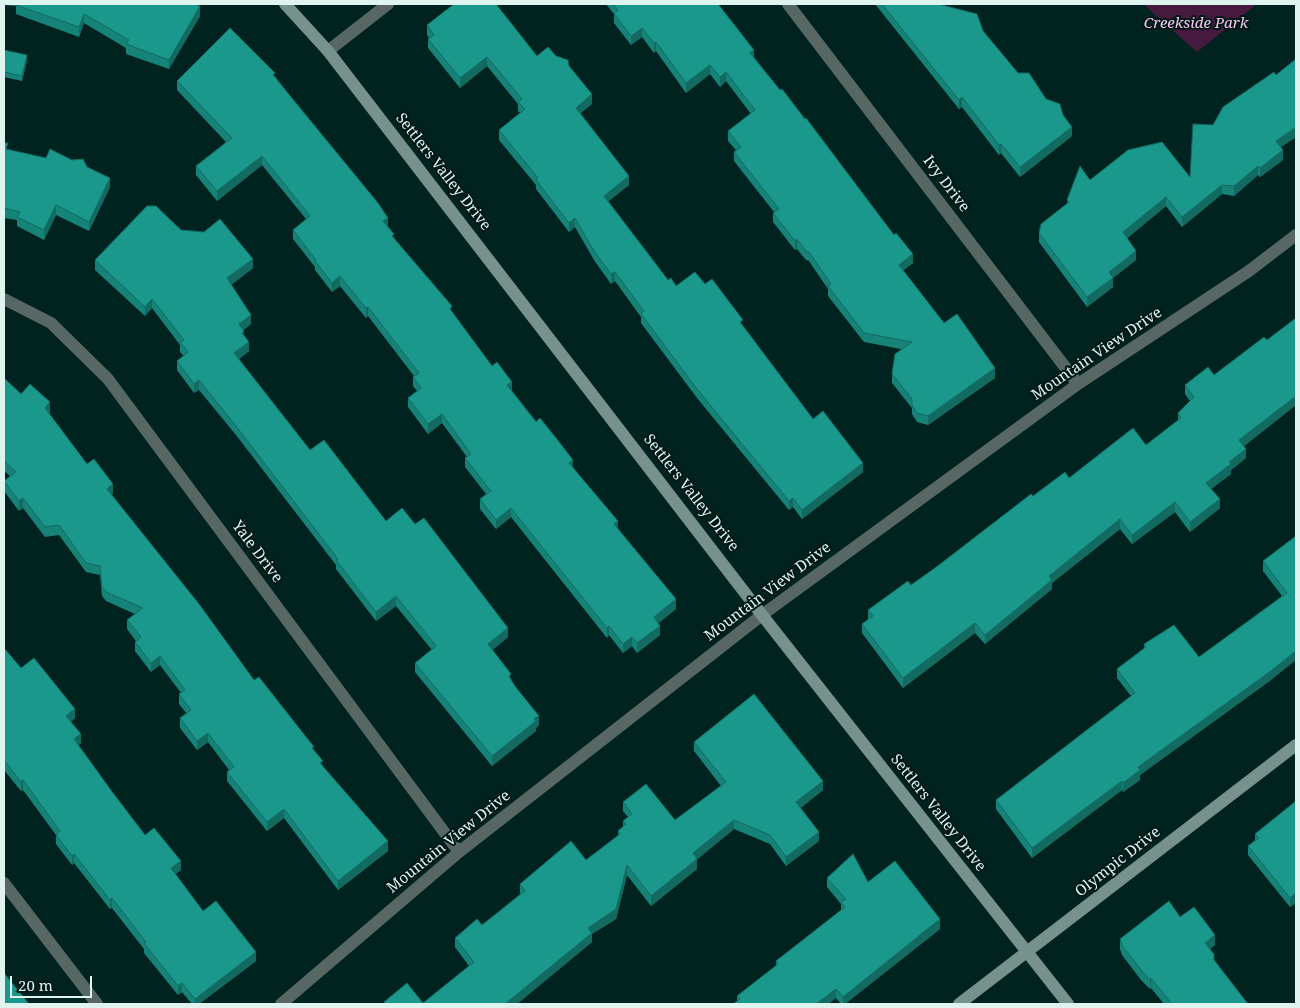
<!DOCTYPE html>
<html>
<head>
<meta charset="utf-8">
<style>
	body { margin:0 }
	#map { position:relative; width:1300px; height:1008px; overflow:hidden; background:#00231f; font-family:"Noto Serif",serif }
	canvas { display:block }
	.frame { position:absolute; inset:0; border:5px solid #dff3ef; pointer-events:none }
	.scale { position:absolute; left:10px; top:976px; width:82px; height:22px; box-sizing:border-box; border:2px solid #dff3ef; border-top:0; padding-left:6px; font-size:15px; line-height:18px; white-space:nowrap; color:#dff3ef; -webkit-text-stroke:4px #001916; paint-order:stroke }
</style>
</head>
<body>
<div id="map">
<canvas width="1300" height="1008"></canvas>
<div class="frame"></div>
<div class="scale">20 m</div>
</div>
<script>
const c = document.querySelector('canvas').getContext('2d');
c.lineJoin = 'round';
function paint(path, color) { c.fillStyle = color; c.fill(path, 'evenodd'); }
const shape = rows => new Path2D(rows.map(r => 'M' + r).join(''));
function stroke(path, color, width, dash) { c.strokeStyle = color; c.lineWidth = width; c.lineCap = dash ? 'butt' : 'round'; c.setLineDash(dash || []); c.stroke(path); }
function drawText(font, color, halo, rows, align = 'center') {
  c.font = font + ' "Noto Serif",serif'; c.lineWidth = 4; c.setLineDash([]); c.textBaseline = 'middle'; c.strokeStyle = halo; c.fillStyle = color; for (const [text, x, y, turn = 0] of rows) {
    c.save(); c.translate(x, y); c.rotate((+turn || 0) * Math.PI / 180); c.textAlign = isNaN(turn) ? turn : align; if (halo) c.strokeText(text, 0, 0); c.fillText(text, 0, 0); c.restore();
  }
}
const green = shape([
	[1143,4,1257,4,1197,52]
]);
const street = shape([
	[788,4,1078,384],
	[328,51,388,4],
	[4,299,51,323,108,379,459,852],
	[4,883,97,1004],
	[281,1004,459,852,762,615,1078,384,1249,271,1296,235]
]);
const secondary = shape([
	[285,4,328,51,762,615,1068,1004],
	[959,1004,1296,745]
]);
const wall = shape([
	[4,4,195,4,200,16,169,69,126,54,126,48,84,23,79,37,16,14,16,6,4,5],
	[606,4,718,4,754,57,913,263,903,270,944,323,995,378,928,425,917,422,912,414,912,408,892,383,892,374,901,349,864,342,828,296,828,289,809,261,806,260,797,249,795,250,773,222,773,213,774,212,734,161,734,152,736,150,728,141,728,131,751,114,726,81,720,87,710,74,686,93,656,51,654,53,642,37,631,45,614,23,614,14],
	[875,4,946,4,944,5,983,31,1018,73,1063,115,1072,136,1020,177,1001,153,999,155,962,107,959,109],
	[427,25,537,56,556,56,569,66,592,104,580,113,629,185,608,201,668,280,676,286,705,284,743,326,813,419,863,472,802,519,793,507,789,510,697,398,641,323,641,317,615,281,611,284,594,260,575,227,569,232,536,189,536,185,499,140,499,130,520,113,518,111,518,104,487,66,460,88,428,48,428,39,429,38,427,35],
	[4,50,27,60,22,81,4,77],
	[1296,59,1296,137,1281,147,1283,160,1260,177,1258,175,1234,196,1222,194,1182,227,1166,206,1127,238,1136,260,1113,278,1113,287,1087,307,1039,242,1039,233,1067,204,1067,200,1090,180,1190,177,1213,125,1276,75],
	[275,76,388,227,394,238,452,313,492,366,573,467,676,609,658,623,660,635,637,653,632,646,623,653,609,635,607,638,511,517,496,529,480,509,480,499,486,494,465,467,465,458,467,457,442,423,428,434,408,407,408,398,417,391,413,386,413,377,414,376,368,316,366,318,340,286,332,292,315,270,315,267,293,239,293,230,306,219,262,165,217,201,196,175,196,166,226,142,177,90,177,81],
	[4,143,8,150,87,167,110,187,89,231,56,215,44,240,17,226,17,220,4,218],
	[181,230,253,268,231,285,251,324,243,330,244,336,249,351,239,359,310,450,386,521,508,637,492,650,511,679,539,725,536,728,536,731,492,766,415,672,415,663,432,650,396,606,376,621,336,569,336,565,236,435,199,390,194,393,177,370,177,361,184,356,180,352,180,345,152,308,145,316,95,270,95,260],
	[1296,318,1296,405,1244,446,1246,458,1231,470,1231,474,1211,489,1220,508,1190,532,1175,512,1132,544,1120,529,1052,583,1052,589,985,644,975,633,903,688,862,633,862,624,868,619,868,610,911,585,935,568,1033,496,1069,478,1146,445,1178,420,1178,413,1190,401,1185,394,1185,385,1214,375,1267,340],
	[4,378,21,394,50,412,49,413,87,464,113,493,111,495,254,680,314,750,323,766,388,851,338,890,284,818,267,831,227,781,227,772,229,770,208,742,197,750,180,728,180,718,187,714,179,704,179,694,181,693,160,665,151,672,135,651,135,642,136,641,127,629,127,620,135,614,106,601,102,596,100,575,86,572,59,535,45,537,23,508,19,511,4,491,4,481,10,476,4,471],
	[1296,536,1271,680,1140,775,1140,780,1123,792,1122,790,1032,858,996,809,996,800,1131,696,1117,678,1117,669,1144,648,1144,644,1199,657,1282,596,1263,571,1263,561],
	[4,648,21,668,75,718,71,722,81,743,78,745,113,793,145,835,181,870,175,874,203,911,256,961,199,1004,192,1004,182,992,178,995,144,953,144,949,112,908,110,909,74,863,72,865,56,844,56,835,23,790,21,791,4,770],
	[694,742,823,790,800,808,819,841,786,866,770,844,734,829,697,859,697,869,651,906,627,875,616,919,592,934,592,942,517,1004,384,1004,384,1002,423,1003,469,966,455,947,455,938,482,925,520,894,520,884,586,860,618,836,618,831,623,827,623,821,628,817,623,811,623,802,675,820,721,786,694,751],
	[1296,801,1296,903,1290,907,1248,855,1248,846,1255,840,1255,834],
	[827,878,868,882,940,929,845,1004,841,1004,836,998,828,1004,733,1004,737,1001,737,996,776,966,776,961,841,910,841,904,827,887],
	[1180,917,1215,945,1210,949,1214,960,1248,1004,1164,1004,1151,988,1150,989,1141,980,1122,955,1120,949,1120,939]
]);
const shadedWall = shape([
	[200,6,200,16,169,69,169,60],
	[84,14,84,23,79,37,79,27],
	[642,28,642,37,631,45,631,36],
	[656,42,656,51,654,53,654,43],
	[754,50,754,59,750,53],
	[27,55,27,60,22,81,22,76],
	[487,57,487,66,460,88,460,78],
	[710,65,710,74,686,93,686,83],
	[726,72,726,81,720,87,720,77],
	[592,94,592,104,576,117,576,108],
	[962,97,962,107,959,109,959,100],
	[1072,127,1072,136,1020,177,1020,167],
	[1296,127,1296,137,1276,150,1276,141],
	[1001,144,1001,153,999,155,999,145],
	[1283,150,1283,160,1260,177,1260,168],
	[262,156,262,165,217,201,217,191],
	[1258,166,1258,175,1234,196,1234,186],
	[629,176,629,185,604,205,604,196],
	[110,178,110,187,89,231,89,222],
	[1222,185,1222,194,1182,227,1182,217],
	[1166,197,1166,206,1123,242,1123,232],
	[56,205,56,215,44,240,44,230],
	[388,218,388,227,383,221],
	[575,218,575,227,569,232,569,223],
	[797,239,797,249,795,250,795,241],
	[1136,251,1136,260,1109,281,1109,272],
	[913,254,913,263,899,274,899,265],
	[253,259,253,268,227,288,227,278],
	[615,272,615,281,611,284,611,274],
	[340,276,340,286,332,292,332,283],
	[1113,278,1113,287,1087,307,1087,297],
	[152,299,152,308,145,316,145,307],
	[368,307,368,316,366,318,366,308],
	[251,315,251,324,239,334,239,324],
	[249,342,249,351,234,363,234,353],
	[995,368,995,378,928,425,928,416],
	[199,380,199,390,194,393,194,384],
	[512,382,512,391,507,385],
	[1296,396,1296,405,1239,450,1239,440],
	[50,402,50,412,45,418,45,408],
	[442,414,442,423,428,434,428,424],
	[1246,449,1246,458,1231,470,1231,474,1206,492,1206,483,1229,462],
	[573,460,573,469,569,463],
	[863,463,863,472,802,519,802,510],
	[113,484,113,493,107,498,107,489],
	[23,498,23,508,19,511,19,501],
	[793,498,793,507,789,510,789,501],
	[1220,499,1220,508,1190,532,1190,522],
	[1175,502,1175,512,1132,544,1132,535],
	[511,508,511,517,496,529,496,520],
	[1120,519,1120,529,1052,583,1052,589,985,644,985,635,1049,576],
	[618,521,618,530,614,524],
	[396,596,396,606,376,621,376,612],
	[676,599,676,609,654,627,654,617],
	[975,623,975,633,903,688,903,678],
	[609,626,609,635,607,638,607,628],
	[660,626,660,635,637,653,637,643],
	[508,628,508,637,488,654,488,644],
	[632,637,632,646,623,653,623,644],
	[1296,651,1296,660,1271,680,1140,775,1140,780,1123,792,1123,783,1138,767],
	[160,656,160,665,151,672,151,663],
	[75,709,75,718,66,725,66,716],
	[539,716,539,725,536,728,536,731,492,766,492,756],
	[208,733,208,742,197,750,197,741],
	[81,734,81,743,74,749,74,739],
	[23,780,23,790,21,791,21,782],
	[823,781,823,790,796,812,796,802],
	[1122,781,1122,790,1032,858,1032,848],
	[284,809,284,818,267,831,267,822],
	[734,820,734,829,693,863,693,853],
	[819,832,819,841,786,866,786,857],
	[388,841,388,851,338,890,338,881],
	[74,854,74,863,72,865,72,856],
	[697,859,697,869,651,906,651,896],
	[181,861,181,870,171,878,171,868],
	[627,865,627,875,616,919,592,934,592,942,517,1004,505,1004,588,928],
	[1296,893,1296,903,1290,907,1290,898],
	[112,898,112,908,110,909,110,900],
	[940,919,940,929,845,1004,843,1004,843,997],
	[1215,935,1215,945,1205,953,1205,943],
	[256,952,256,961,199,1004,195,1004,195,999],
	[1151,978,1151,988,1150,989,1150,980],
	[182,983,182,992,178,995,178,986],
	[836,989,836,998,828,1004,816,1004]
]);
const building = shape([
	[17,4,195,4,200,6,169,60,126,44,129,40,84,14,79,27,16,5,17,4],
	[454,4,496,4,537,56,548,47,556,56,568,60,569,66,592,94,576,108,629,176,604,196,668,280,671,278,676,286,695,272,705,284,712,279,743,320,740,322,813,419,823,411,863,463,802,510,793,498,789,501,697,389,641,314,644,311,615,272,611,274,594,251,575,218,569,223,536,180,538,178,499,130,525,109,518,102,522,99,487,57,460,78,428,39,434,35,427,25,454,4],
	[613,4,718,4,754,50,750,53,780,90,782,89,805,119,806,118,894,235,896,233,913,254,899,265,944,323,957,314,995,368,928,416,917,413,912,405,912,399,892,374,895,354,912,342,864,333,828,286,831,284,809,252,806,251,797,239,795,241,773,213,779,209,734,152,741,147,728,131,755,110,726,72,720,77,710,65,686,83,656,42,654,43,642,28,631,36,614,14,618,10,613,4],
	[882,4,938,4,977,14,983,31,1018,73,1029,73,1046,99,1060,104,1063,115,1072,127,1020,167,1001,144,999,145,962,97,959,100,882,4],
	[230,28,275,73,273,75,378,203,388,218,383,221,394,234,392,236,452,306,450,309,492,366,497,362,512,382,507,385,536,422,540,418,556,438,573,460,569,463,618,521,614,524,676,599,654,617,660,626,637,643,632,637,623,644,609,626,607,628,511,508,496,520,480,499,491,491,465,458,471,454,442,414,428,424,408,398,421,388,413,377,419,373,368,307,366,308,340,276,332,283,315,261,316,260,293,230,310,216,262,156,217,191,196,166,232,138,177,81,230,28],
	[4,50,27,55,22,76,4,72,4,50],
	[1296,59,1296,127,1276,141,1283,150,1260,168,1258,166,1234,186,1222,185,1182,217,1166,197,1123,232,1136,251,1109,272,1113,278,1087,297,1039,233,1041,224,1069,202,1067,200,1080,166,1090,180,1128,150,1162,142,1190,177,1193,124,1213,125,1223,107,1274,72,1276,75,1296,59],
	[4,143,8,143,6,149,46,158,50,149,72,160,83,159,87,167,110,178,89,222,56,205,44,230,17,217,20,212,4,208,4,143],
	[147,206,156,206,181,230,204,232,220,219,253,259,227,278,251,315,239,324,244,331,242,333,249,342,234,353,310,450,324,440,386,521,402,508,415,524,424,518,508,628,488,644,511,674,509,676,514,685,539,716,534,719,536,721,492,756,415,663,436,646,396,596,376,612,336,560,338,559,236,426,199,380,194,384,177,361,188,352,180,342,184,340,152,299,145,307,95,260,147,206],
	[1296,318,1296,396,1239,440,1246,449,1229,462,1231,464,1206,483,1220,499,1190,522,1175,502,1132,535,1120,519,1049,576,1052,580,985,635,975,623,903,678,862,624,873,616,868,610,908,581,911,585,935,568,1031,494,1033,496,1065,472,1069,478,1133,428,1146,445,1181,418,1178,413,1194,397,1185,385,1208,367,1214,375,1264,337,1267,340,1296,318],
	[4,378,21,394,30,384,50,402,45,408,87,464,94,459,113,484,107,489,199,604,254,680,259,677,314,747,312,748,323,761,320,763,388,841,338,881,284,809,267,822,227,772,234,767,208,733,197,741,180,718,191,710,179,694,185,690,160,656,151,663,135,642,141,637,127,620,143,608,106,592,102,587,100,566,86,563,59,525,45,527,23,498,19,501,4,481,16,472,4,461,4,378],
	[1296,536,1296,651,1271,671,1138,767,1140,770,1123,783,1122,781,1032,848,996,800,1135,693,1117,669,1146,647,1144,644,1174,625,1199,657,1287,593,1263,561,1296,536],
	[4,648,21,668,34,658,75,709,66,716,81,734,74,739,113,793,145,835,154,828,181,861,171,868,203,911,216,901,256,952,195,999,182,983,178,986,144,943,146,942,112,898,110,900,74,854,72,856,56,835,60,831,23,780,21,782,4,760,4,648],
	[754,694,823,781,796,802,819,832,786,857,770,835,734,820,693,853,697,859,651,896,627,865,616,909,588,928,592,933,505,1004,386,1004,384,1002,407,983,423,1003,474,962,455,938,477,919,482,925,525,891,520,884,571,841,586,860,620,834,618,831,626,824,623,821,632,814,623,802,646,784,675,820,726,782,694,742,754,694],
	[1296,801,1296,893,1290,898,1248,846,1259,838,1255,834,1296,801],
	[853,854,868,882,895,861,940,919,843,997,836,989,816,1004,733,1004,740,999,737,996,778,964,776,961,845,907,841,902,846,899,827,878,853,854],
	[1169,901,1180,917,1194,907,1215,935,1205,943,1214,954,1214,960,1248,1004,1172,1004,1151,978,1150,980,1141,970,1122,945,1120,939,1169,901],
	[4,973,29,1004,4,1004,4,973]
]);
const parkNames = [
	["Creekside Park",1196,24]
];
const streetNames = [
	["Settlers Valley Drive",443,172,52],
	["Ivy Drive",946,184,53],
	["Mountain View Drive",1097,354,-34],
	["Settlers Valley Drive",691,493,52],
	["Yale Drive",257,552,53],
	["Mountain View Drive",768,592,-37],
	["Settlers Valley Drive",938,813,52],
	["Mountain View Drive",449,842,-39],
	["Olympic Drive",1118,862,-38]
];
paint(green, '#46193f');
stroke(street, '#576764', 12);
stroke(secondary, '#77918c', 12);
paint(wall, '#168378');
paint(shadedWall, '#126a61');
paint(building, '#1a988b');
stroke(building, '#126a61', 1);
drawText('italic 15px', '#f9c5ee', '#001916', parkNames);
drawText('15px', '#dff3ef', '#001916', streetNames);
</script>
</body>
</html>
